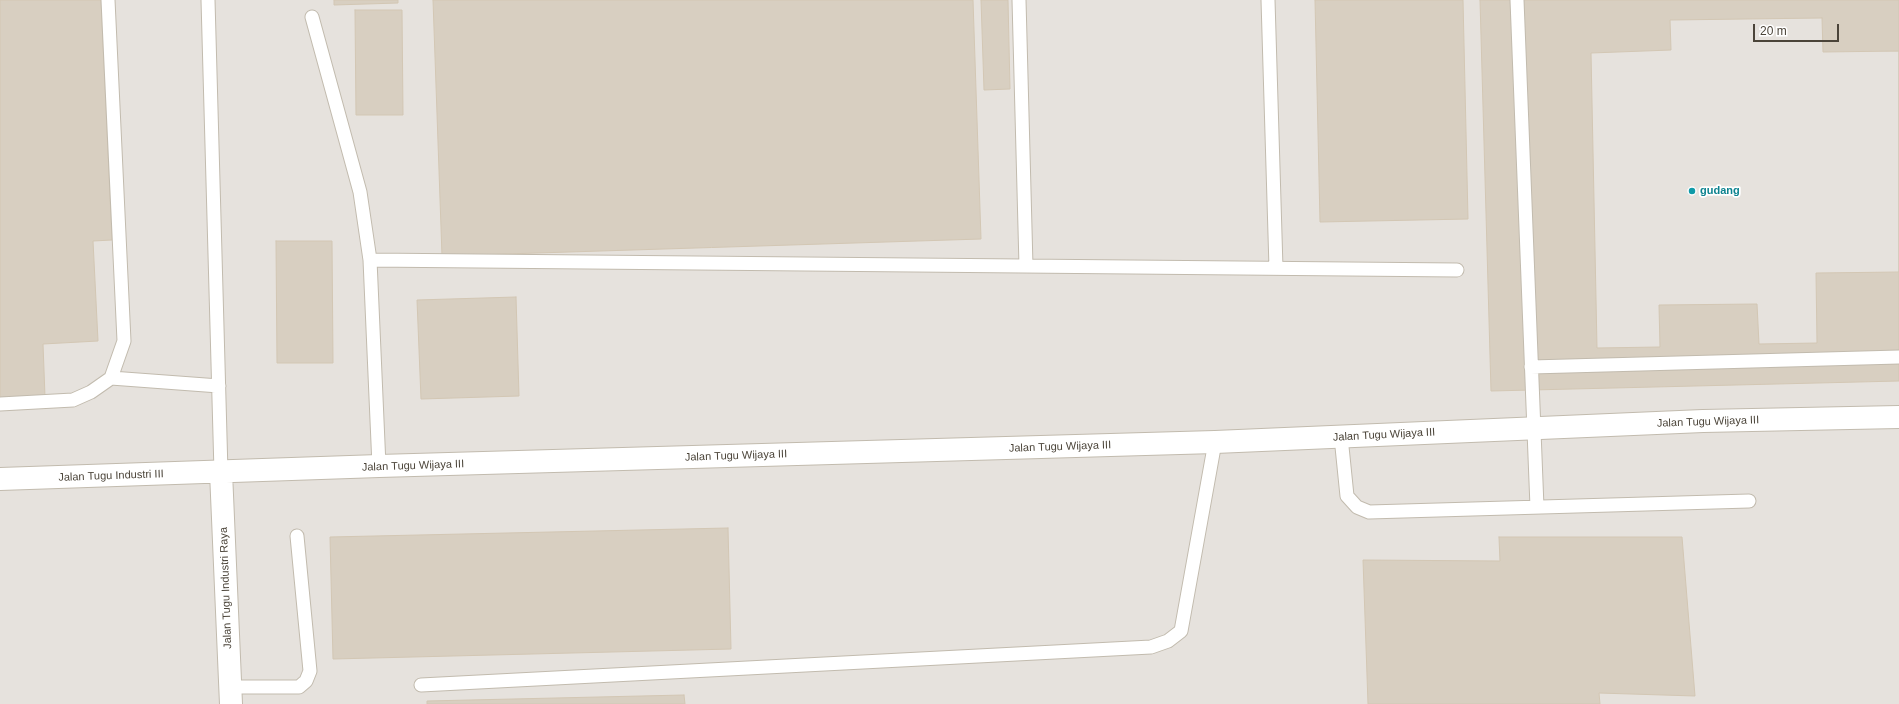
<!DOCTYPE html>
<html>
<head>
<meta charset="utf-8">
<style>
	body { margin:0 }
	#map { position:relative; width:1899px; height:704px; overflow:hidden; background:#f6f3ec; font-family:Helvetica,sans-serif }
	canvas { display:block }
	.scale { position:absolute; left:1753px; top:24px; width:86px; height:18px; box-sizing:border-box; border:2px solid #4b4439; border-top:0; padding-left:5px; font-size:12px; line-height:14px; white-space:nowrap; color:#4b4439; -webkit-text-stroke:3px #fff; paint-order:stroke }
</style>
</head>
<body>
<div id="map">
<canvas width="1899" height="704"></canvas>
<div class="scale">20 m</div>
</div>
<script>
const c = document.querySelector('canvas').getContext('2d');
c.lineJoin = 'round';
function paint(path, color) { c.fillStyle = color; c.fill(path, 'evenodd'); }
const shape = rows => new Path2D(rows.map(r => 'M' + r).join(''));
function stroke(path, color, width, dash) { c.strokeStyle = color; c.lineWidth = width; c.lineCap = dash ? 'butt' : 'round'; c.setLineDash(dash || []); c.stroke(path); }
function drawText(font, color, halo, rows, align = 'center') {
  c.font = font + ' Helvetica,sans-serif'; c.lineWidth = 3.5; c.setLineDash([]); c.textBaseline = 'middle'; c.strokeStyle = halo; c.fillStyle = color; for (const [text, x, y, turn = 0] of rows) {
    c.save(); c.translate(x, y); c.rotate((+turn || 0) * Math.PI / 180); c.textAlign = isNaN(turn) ? turn : align; if (halo) c.strokeText(text, 0, 0); c.fillText(text, 0, 0); c.restore();
  }
}
const industrial = shape([
	[0,0,1899,0,1899,704,0,704]
]);
const building = shape([
	[0,0,101,0,112,240,93,241,98,341,43,344,45,397,0,399,0,0],
	[334,0,398,0,398,3,334,5,334,0],
	[433,0,973,0,981,239,442,256,433,0],
	[981,0,1008,0,1010,89,984,90,981,0],
	[1315,0,1463,0,1468,219,1320,222,1315,0],
	[1480,0,1899,0,1899,381,1491,391,1480,0],
	[355,10,402,10,403,115,356,115,355,10],
	[1822,18,1823,52,1899,51,1899,272,1816,273,1817,343,1759,344,1757,304,1659,305,1660,347,1597,348,1591,53,1671,50,1670,20,1822,18],
	[276,241,332,241,333,363,277,363,276,241],
	[516,297,519,396,421,399,417,300,516,297],
	[728,528,731,649,333,659,330,537,728,528],
	[1499,537,1682,537,1695,696,1599,693,1600,704,1368,704,1363,560,1500,561,1499,537],
	[684,695,685,704,427,704,427,701,684,695]
]);
const lane = shape([
	[208,0,221,472],
	[1019,0,1026,266],
	[1268,0,1276,268],
	[1517,0,1537,507],
	[312,17,360,192,370,260,379,466],
	[370,260,1457,270],
	[1531,367,1899,357],
	[111,378,219,386],
	[0,404,73,400,91,392,111,378,124,341,108,0],
	[1341,437,1347,496,1357,507,1369,512,1749,501],
	[421,685,1151,647,1168,641,1181,631,1215,442],
	[230,687,299,687,306,681,310,671,297,536]
]);
const street = shape([
	[221,472,231,704],
	[0,479,379,466,1215,442,1703,421,1899,417]
]);
const markers = [
	[1692,191,4,"#0f9aa8"]
];
const cultureNames = [
	["gudang",1700,191]
];
const streetNames = [
	["Jalan Tugu Wijaya III",1708,422,-2],
	["Jalan Tugu Wijaya III",1384,435,-3],
	["Jalan Tugu Wijaya III",1060,447,-2],
	["Jalan Tugu Wijaya III",736,456,-2],
	["Jalan Tugu Wijaya III",413,466,-2],
	["Jalan Tugu Industri III",111,476,-2],
	["Jalan Tugu Industri Raya",226,588,-92]
];
paint(industrial, '#e6e2dd');
paint(building, '#d8cfc1');
stroke(building, '#d3c7b4', 1);
stroke(lane, '#c2bbae', 15);
stroke(street, '#c2bbae', 24);
stroke(lane, '#fff', 13);
stroke(street, '#fff', 22);
for (const [x, y, r, color] of markers) { const dot = new Path2D(); dot.arc(x, y, r, 0, 2 * Math.PI); c.fillStyle = color; c.fill(dot); stroke(dot, '#fff', 1.5); }
drawText('bold 11px', '#0d838f', '#fff', cultureNames, 'left');
drawText('11px', '#4b4439', '#fff', streetNames);
</script>
</body>
</html>
